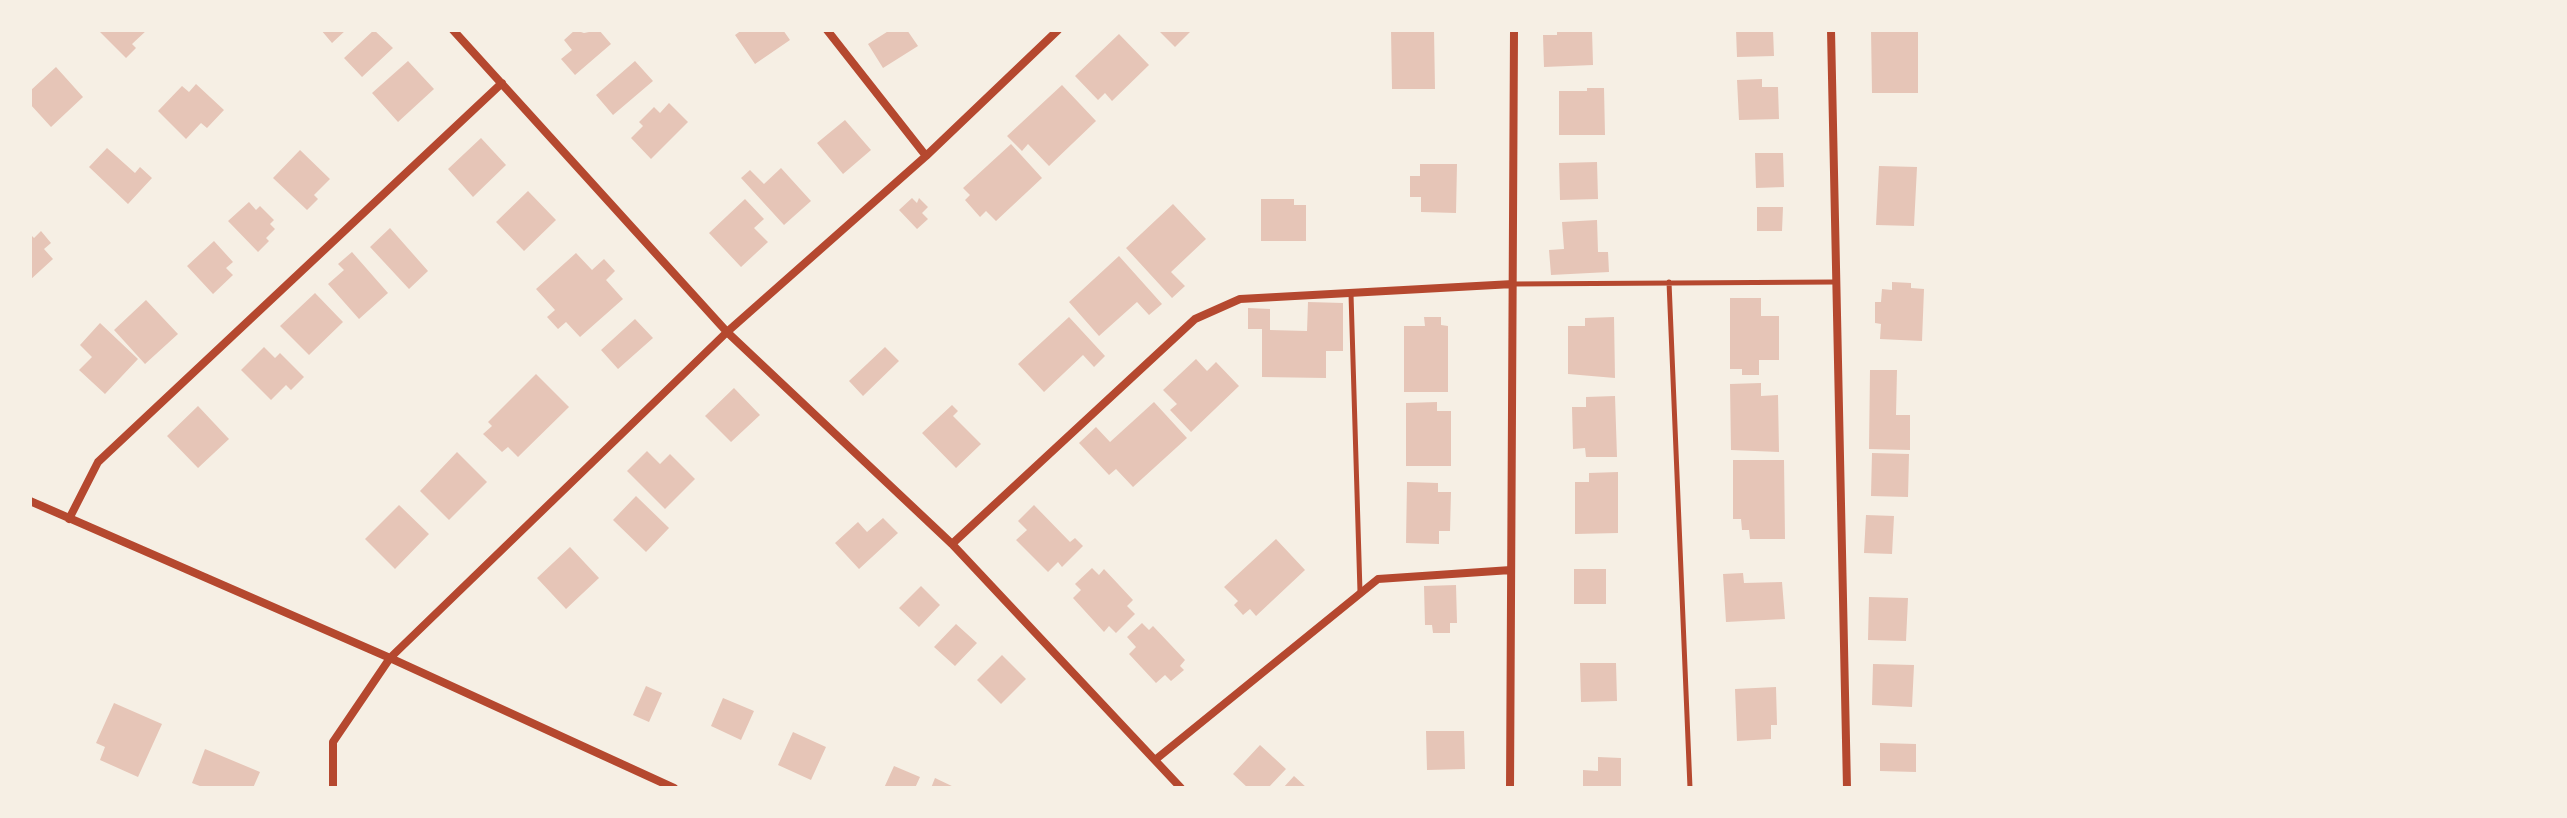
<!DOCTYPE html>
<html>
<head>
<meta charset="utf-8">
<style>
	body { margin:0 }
	#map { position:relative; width:2567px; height:818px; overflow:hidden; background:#f6efe4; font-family:"Work Sans",sans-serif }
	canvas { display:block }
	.frame { position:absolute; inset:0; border:32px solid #f6efe4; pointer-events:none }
</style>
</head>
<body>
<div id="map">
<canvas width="2567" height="818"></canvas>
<div class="frame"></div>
</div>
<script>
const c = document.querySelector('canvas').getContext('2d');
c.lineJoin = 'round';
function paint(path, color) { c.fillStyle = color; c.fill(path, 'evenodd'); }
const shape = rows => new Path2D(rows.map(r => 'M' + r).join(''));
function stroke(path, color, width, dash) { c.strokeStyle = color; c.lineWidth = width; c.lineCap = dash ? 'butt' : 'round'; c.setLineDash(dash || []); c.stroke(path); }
const building = shape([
	[98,30,147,30,132,44,136,48,126,58],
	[321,30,346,30,332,43],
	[374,30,393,48,362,77,344,58],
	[575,30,584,33,599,30,611,44,575,75,561,59,572,50,564,40],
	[742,30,783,30,790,40,755,64,735,35],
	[890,30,907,30,918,46,883,68,868,44],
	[1158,30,1192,30,1175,47],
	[1391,30,1434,30,1435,89,1392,89],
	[1557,30,1592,30,1593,65,1544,67,1543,35,1557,35],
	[1736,30,1773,30,1774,56,1737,57],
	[1871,30,1918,30,1918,93,1872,93],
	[1119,34,1149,65,1112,101,1105,93,1098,100,1075,76],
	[408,61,434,89,398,122,372,93],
	[635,61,653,81,613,115,596,95],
	[56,67,83,97,51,127,30,104,30,91],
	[1762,79,1762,87,1778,87,1779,119,1739,120,1737,80],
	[196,84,224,110,207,128,201,123,186,139,158,111,182,86,189,92],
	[1062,85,1096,121,1049,166,1028,144,1022,151,1007,136],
	[1587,88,1604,88,1605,135,1559,135,1559,91,1587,91],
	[669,103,688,122,651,159,631,138,643,126,639,122,654,107,660,113],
	[845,120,871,150,843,174,817,143],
	[481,138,506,165,473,197,448,169],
	[1011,144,1042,178,996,221,986,211,980,217,965,200,970,195,963,188],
	[107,148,135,173,140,167,152,178,128,204,89,167],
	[300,150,330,179,314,195,318,199,307,210,273,178],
	[1755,153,1783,153,1784,187,1756,188],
	[1597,162,1598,199,1560,200,1559,163],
	[1420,164,1457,164,1456,213,1421,212,1421,197,1410,197,1410,176,1420,176],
	[1879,166,1917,167,1914,226,1876,225],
	[781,168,811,201,784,225,741,178,750,170,764,184],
	[528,191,556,220,524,251,496,222],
	[912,198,917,203,919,198,928,207,922,213,928,219,917,229,899,210],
	[745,199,764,219,754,228,768,242,741,267,709,233],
	[1261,199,1294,199,1294,205,1306,205,1306,241,1261,241],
	[249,202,256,210,260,206,274,220,270,224,275,229,266,238,269,241,258,252,228,221],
	[1173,204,1206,239,1171,272,1185,286,1172,298,1126,248],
	[1757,207,1783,207,1782,231,1757,231],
	[1597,220,1598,252,1608,252,1609,272,1551,275,1549,250,1564,249,1562,222],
	[390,228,428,271,409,289,370,247],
	[41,231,51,243,44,249,53,259,30,280,30,234,34,238],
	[214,241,233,262,226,268,233,275,213,294,187,266],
	[352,252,388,293,359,319,328,284,344,270,338,264],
	[576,253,592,270,604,259,615,271,606,280,623,299,580,337,566,322,558,329,547,317,555,310,536,289],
	[1119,256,1162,304,1149,315,1137,302,1099,336,1069,302],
	[1892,282,1911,283,1911,288,1924,289,1922,341,1880,339,1881,324,1875,323,1875,302,1881,302,1882,289,1892,290],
	[315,293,343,322,309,355,280,326],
	[1730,298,1761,298,1761,316,1779,316,1779,360,1759,360,1759,375,1742,375,1742,369,1730,369],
	[146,300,178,334,145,364,114,330],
	[1308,302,1343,303,1343,351,1326,351,1326,378,1262,377,1262,329,1248,329,1248,308,1270,309,1270,330,1307,331],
	[1069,317,1105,356,1094,367,1083,355,1044,392,1018,364],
	[1424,317,1441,317,1441,325,1448,326,1448,392,1404,392,1404,326,1425,326],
	[1614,317,1615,378,1568,374,1568,326,1585,326,1585,318],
	[635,319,653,338,618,369,601,350],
	[100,323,138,359,105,394,79,370,92,357,80,345],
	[264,347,275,358,280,353,304,377,291,390,286,385,271,400,241,370],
	[885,347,899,361,863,396,849,381],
	[1196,359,1207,371,1216,362,1239,386,1191,432,1170,410,1177,404,1163,390],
	[1870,370,1897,370,1896,415,1910,415,1910,450,1869,449],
	[536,374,569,407,518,457,508,447,502,452,483,434,492,426,488,422],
	[1761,383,1761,396,1778,395,1779,452,1731,450,1730,384],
	[734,388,760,415,731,442,705,416],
	[1615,396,1617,457,1586,457,1585,448,1573,449,1572,407,1586,407,1586,397],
	[1154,402,1187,438,1133,487,1116,469,1109,475,1079,443,1096,427,1110,442],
	[1437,402,1437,411,1451,411,1451,466,1406,466,1406,403],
	[952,405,958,411,953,416,981,444,956,468,922,433],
	[198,406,229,439,198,468,167,436],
	[647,451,660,464,670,454,695,479,665,509,627,471],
	[457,452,487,482,449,520,420,491],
	[1872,453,1909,454,1908,497,1871,496],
	[1733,460,1784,460,1785,539,1750,539,1749,530,1742,530,1741,519,1733,519],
	[1618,472,1618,533,1575,534,1575,482,1589,482,1589,473],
	[1407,482,1438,483,1438,492,1451,492,1450,531,1439,531,1439,544,1406,543],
	[636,496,669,528,646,552,613,520],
	[399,505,429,534,395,569,365,539],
	[1034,505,1070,542,1075,538,1083,546,1062,567,1058,562,1048,572,1016,540,1027,530,1018,521],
	[1866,515,1894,516,1892,554,1864,553],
	[883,518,898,533,859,569,835,543,858,522,867,532],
	[1276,539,1305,570,1256,616,1250,609,1243,615,1234,605,1238,601,1224,587],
	[570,547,599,578,566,609,537,578],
	[1092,568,1099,575,1104,569,1133,600,1127,606,1135,614,1116,633,1109,626,1104,632,1073,598,1081,590,1075,584],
	[1574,569,1606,569,1606,604,1574,604],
	[1743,573,1744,583,1782,582,1785,619,1726,622,1723,574],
	[1456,585,1457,623,1450,623,1450,633,1433,633,1432,625,1425,625,1424,586],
	[921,586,940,605,919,627,899,608],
	[1869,597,1908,598,1906,641,1868,640],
	[1142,623,1149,630,1153,626,1185,660,1180,666,1184,670,1171,681,1165,675,1156,683,1129,654,1136,647,1127,637],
	[956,624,977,643,955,666,934,647],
	[1002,655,1026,679,1001,704,977,680],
	[1580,663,1616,663,1617,701,1581,702],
	[1873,664,1914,665,1912,707,1872,705],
	[646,686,662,693,649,722,633,715],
	[1776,687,1777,725,1771,725,1771,739,1737,741,1735,689],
	[723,698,754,711,741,740,711,726],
	[114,703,162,724,138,777,100,760,105,747,96,743],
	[1426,731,1464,731,1465,769,1427,770],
	[793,732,826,747,811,780,778,765],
	[1880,743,1916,744,1916,772,1880,771],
	[1260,745,1286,769,1268,788,1248,788,1233,774],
	[205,749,260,772,253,788,205,788,192,783],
	[1598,757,1621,758,1621,788,1583,788,1583,770,1598,771],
	[894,766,920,777,915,788,884,788],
	[1294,776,1307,788,1283,788],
	[935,778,956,788,931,788]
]);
const service = shape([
	[1669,282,1690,788],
	[1513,284,1835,282],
	[1351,294,1360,592]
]);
const minor = shape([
	[453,30,727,332,952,544,1181,788],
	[827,30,926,156],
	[1831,30,1847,788],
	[30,501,390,658,674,788],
	[69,519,98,462,502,83],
	[952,544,1195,319,1240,299,1513,284],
	[1155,760,1378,579,1511,570],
	[333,788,333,742,390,658,727,332,926,156,1058,30],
	[1510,788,1514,30]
]);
paint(building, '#e6c5b7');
stroke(service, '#b5482f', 5);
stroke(minor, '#b5482f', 8);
</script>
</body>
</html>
